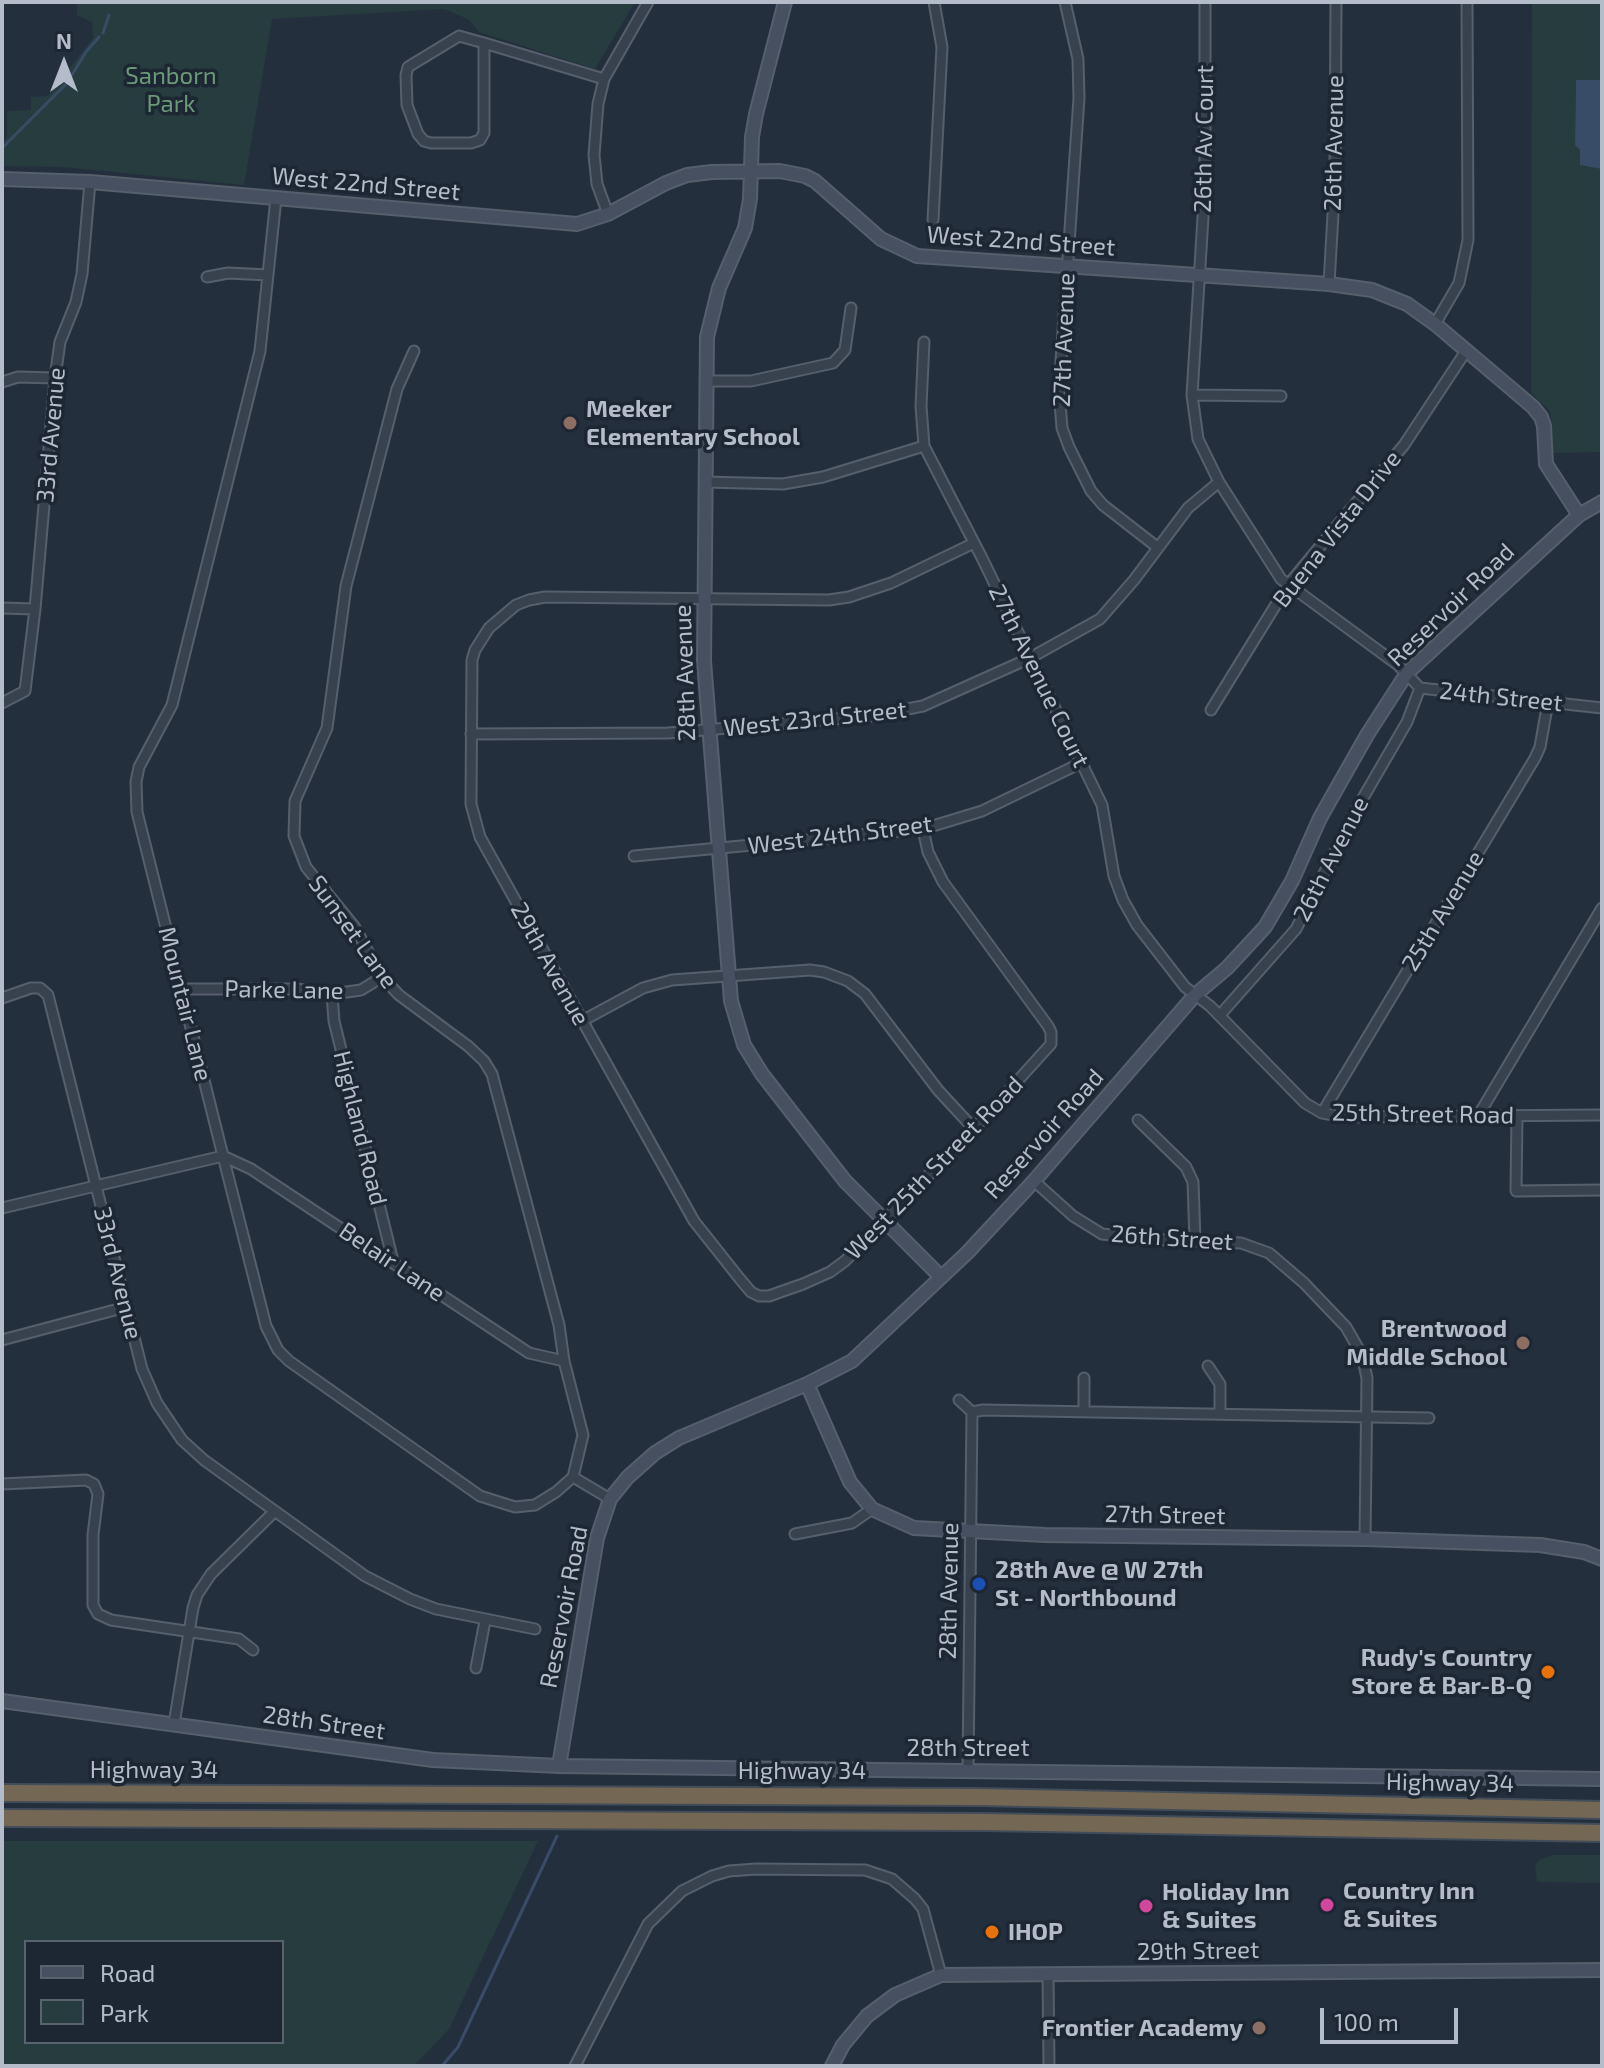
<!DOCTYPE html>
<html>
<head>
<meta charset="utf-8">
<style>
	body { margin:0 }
	#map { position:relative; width:1604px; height:2068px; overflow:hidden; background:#242f3e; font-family:"Exo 2",sans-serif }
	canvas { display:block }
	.frame { position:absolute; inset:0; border:4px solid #b4bcc9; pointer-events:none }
	.legend { position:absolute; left:24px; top:1940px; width:260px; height:104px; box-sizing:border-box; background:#1d2633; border:2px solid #59626f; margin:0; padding:10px 14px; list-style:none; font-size:24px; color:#b4bcc9 }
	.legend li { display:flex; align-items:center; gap:16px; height:40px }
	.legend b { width:40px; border:2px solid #59626f }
	.north { position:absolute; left:24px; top:24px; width:80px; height:80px; -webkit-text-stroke:6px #1d2633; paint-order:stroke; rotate:0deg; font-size:22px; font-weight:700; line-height:32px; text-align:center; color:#b4bcc9 }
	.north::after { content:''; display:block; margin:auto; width:28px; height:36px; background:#b4bcc9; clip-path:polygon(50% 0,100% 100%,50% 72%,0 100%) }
	.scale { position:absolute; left:1320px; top:2008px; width:138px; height:36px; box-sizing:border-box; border:4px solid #b4bcc9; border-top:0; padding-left:10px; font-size:24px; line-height:28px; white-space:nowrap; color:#b4bcc9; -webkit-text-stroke:6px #1d2633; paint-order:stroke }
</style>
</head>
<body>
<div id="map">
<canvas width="1604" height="2068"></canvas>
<div class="frame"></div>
<ul class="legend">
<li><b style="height:10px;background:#465061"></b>Road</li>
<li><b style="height:22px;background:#263c3f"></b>Park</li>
</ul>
<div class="north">N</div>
<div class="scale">100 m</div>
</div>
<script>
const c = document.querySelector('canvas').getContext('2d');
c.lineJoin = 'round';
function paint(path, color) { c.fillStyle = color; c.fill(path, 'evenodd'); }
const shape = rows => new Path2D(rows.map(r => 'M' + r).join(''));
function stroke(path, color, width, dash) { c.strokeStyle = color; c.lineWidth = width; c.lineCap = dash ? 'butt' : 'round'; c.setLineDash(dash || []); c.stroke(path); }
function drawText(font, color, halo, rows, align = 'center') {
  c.font = font + ' "Exo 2",sans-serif'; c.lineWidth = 7; c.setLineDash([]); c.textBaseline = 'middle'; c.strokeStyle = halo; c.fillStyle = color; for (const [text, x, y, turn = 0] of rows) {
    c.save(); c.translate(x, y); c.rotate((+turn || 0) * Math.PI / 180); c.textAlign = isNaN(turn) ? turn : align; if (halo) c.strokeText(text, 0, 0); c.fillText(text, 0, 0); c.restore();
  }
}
const green = shape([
	[77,2,635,2,595,69,479,32,468,19,444,9,272,19,244,185,64,167,2,166,2,144,7,137,7,111,31,110,31,97,48,96,93,38,92,22,77,15],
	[1532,2,1602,2,1602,80,1576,81,1575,145,1594,166,1602,169,1602,452,1553,453,1550,411,1531,393],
	[2,1841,538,1841,449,2029,414,2066,2,2066],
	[282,1942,282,2042,26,2042,26,1942],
	[1552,1855,1602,1855,1602,1883,1537,1882,1535,1866,1539,1860]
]);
const water = shape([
	[1576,80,1602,80,1602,169,1580,165,1580,150,1575,145]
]);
const stream = shape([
	[103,33,109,15],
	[2,148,67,83,86,52,99,37],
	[442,2066,458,2047,557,1836]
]);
const street = shape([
	[1065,2,1078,59,1079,98,1059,390,1062,428,1069,447,1091,491,1103,505,1157,547],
	[1205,2,1205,185,1192,395,1198,439,1219,482,1281,579,1398,665,1420,688,1602,708],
	[484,43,484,133,480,140,471,143,431,143,424,141,418,134,407,105,406,75,408,67,459,36,484,43,604,79],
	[276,198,260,351,172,705,139,767,136,782,137,812,223,1156,266,1326,278,1350,289,1361,480,1496,515,1507,535,1505,556,1492,573,1477,610,1499],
	[608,214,597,184,594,155,598,104,604,79,648,2],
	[933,220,942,47,934,2],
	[207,277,228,273,268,275],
	[1329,284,1335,179,1336,2],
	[1435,324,1459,283,1468,240,1467,2],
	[924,342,921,406,924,446,982,558,1102,805,1114,876,1123,900,1137,925,1185,987,1210,1006,1305,1103,1322,1113,1342,1117,1602,1115],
	[414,351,397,389,346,586,327,728,295,801,294,836,306,867,354,926,382,977,399,995,468,1046,484,1061,492,1074,559,1325,564,1361,583,1435,573,1477],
	[706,381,751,381,833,363,845,350,851,308],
	[2,382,18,377,55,378],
	[1192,395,1281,396],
	[705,482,783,484,823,477,924,446],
	[2,608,35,609],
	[2,703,25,691,35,609,55,378,60,342,76,302,82,274,90,182],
	[1211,710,1288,585,1404,445,1466,351],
	[471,734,668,733,871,716,923,706,1030,658,1100,619,1134,580,1188,508,1219,482],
	[923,829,928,852,943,882,1048,1026,1051,1032,1051,1044,983,1119,845,1261,830,1272,803,1284,769,1296,759,1296,751,1292,740,1279,694,1221,480,837,471,804,472,660,475,650,489,628,516,605,529,600,545,597,829,600,849,597,891,583,974,543],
	[634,856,923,829,982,811,1081,763],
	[182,989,297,989,332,994,361,990,382,977],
	[332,994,334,1021,393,1261],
	[2,998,31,988,40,988,48,995,142,1369,157,1403,182,1440,204,1460,365,1576,410,1599,436,1609,535,1629],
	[1220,1015,1296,929,1356,810,1407,722,1420,688],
	[582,1021,643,988,672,980,810,970,824,972,848,981,865,994,938,1090,974,1129],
	[1322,1113,1535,758,1540,747,1548,702],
	[1478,1116,1602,908],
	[1517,1116,1516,1191,1602,1190],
	[1138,1120,1186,1167,1193,1182,1195,1241],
	[1034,1181,1073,1216,1102,1234,1165,1240,1241,1243,1269,1253,1304,1283,1346,1327,1362,1355,1367,1378,1365,1539],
	[2,1208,223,1156,251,1169,529,1353,564,1361],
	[2,1340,126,1307],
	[1208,1366,1220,1384,1220,1413],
	[1084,1378,1084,1411],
	[959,1400,972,1412,983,1410,1429,1418],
	[2,1484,86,1480,94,1484,98,1494,93,1535,93,1605,98,1614,111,1620,239,1639,253,1650],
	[795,1534,852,1523,872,1509],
	[476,1668,485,1621],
	[174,1724,193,1608,197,1595,211,1574,275,1511],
	[968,1770,972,1412],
	[1048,1975,1049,2066],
	[575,2066,648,1924,682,1891,712,1876,729,1871,756,1869,865,1870,892,1879,915,1899,923,1909,941,1975]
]);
const secondary = shape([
	[785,2,756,114,752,137,750,199,745,228,719,288,707,337,704,661,731,1001,744,1045,762,1074,845,1181,941,1277],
	[2,179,90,182,577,224,608,214,666,183,687,175,712,172,780,171,805,176,815,181,881,239,917,256,1329,284,1372,290,1407,304,1435,324,1533,407,1541,417,1544,426,1546,464,1579,515],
	[807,1384,850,1482,872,1509,914,1528,1045,1535,1365,1539,1540,1545,1584,1552,1602,1559],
	[2,1701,433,1760,559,1766,1602,1779],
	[559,1766,597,1538,610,1499,628,1477,655,1453,679,1438,807,1384,852,1361,967,1253,1034,1181,1195,995,1227,968,1265,927,1292,881,1320,818,1367,735,1407,673,1579,515,1602,502],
	[832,2066,843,2045,867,2016,895,1995,941,1975,1602,1970]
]);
const highway = shape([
	[2,1793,978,1797,1602,1810],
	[2,1818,985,1822,1602,1833]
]);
const markers = [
	[570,423,8,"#8d6e63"],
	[1523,1343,8,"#8d6e63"],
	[979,1584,8,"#1a4fb4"],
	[1548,1672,8,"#e8710a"],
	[1327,1905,8,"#d1479c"],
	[1146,1906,8,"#d1479c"],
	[992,1932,8,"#e8710a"],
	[1259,2028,8,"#8d6e63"]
];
const parkNames = [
	["Sanborn",171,76],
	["Park",171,104]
];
const streetNames = [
	["26th Av Court",1204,139,-89],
	["26th Avenue",1334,143,-89],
	["West 22nd Street",366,184,5],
	["West 22nd Street",1021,241,4],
	["27th Avenue",1064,340,-88],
	["33rd Avenue",51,435,-85],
	["Buena Vista Drive",1337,529,-52],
	["Reservoir Road",1451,605,-44],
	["28th Avenue",685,673,-92],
	["27th Avenue Court",1039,676,64],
	["24th Street",1501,697,6],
	["West 23rd Street",815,719,-6],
	["West 24th Street",840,835,-7],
	["26th Avenue",1331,859,-63],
	["25th Avenue",1443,911,-59],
	["Sunset Lane",353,932,54],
	["29th Avenue",550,964,61],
	["Parke Lane",284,990,1],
	["Mountair Lane",185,1004,76],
	["25th Street Road",1423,1114,1],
	["Highland Road",360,1128,76],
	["Reservoir Road",1044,1134,-48],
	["West 25th Street Road",934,1168,-46],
	["26th Street",1172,1238,4],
	["Belair Lane",392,1262,34],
	["33rd Avenue",118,1273,76],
	["27th Street",1165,1515,1],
	["28th Avenue",949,1591,-89],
	["Reservoir Road",564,1607,-79],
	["28th Street",324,1723,8],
	["28th Street",968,1748],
	["Highway 34",154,1770],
	["Highway 34",802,1771],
	["Highway 34",1450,1783,1],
	["29th Street",1198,1951,-1]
];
const poiNames = [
	["Meeker",586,409],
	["Elementary School",586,437],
	["Brentwood",1507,1329,"right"],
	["Middle School",1507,1357,"right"],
	["28th Ave @ W 27th",995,1570],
	["St - Northbound",995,1598],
	["Rudy's Country",1532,1658,"right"],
	["Store & Bar-B-Q",1532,1686,"right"],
	["Country Inn",1343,1891],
	["& Suites",1343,1919],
	["Holiday Inn",1162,1892],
	["& Suites",1162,1920],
	["IHOP",1008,1932],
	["Frontier Academy",1243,2028,"right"]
];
paint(green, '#263c3f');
paint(water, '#394c67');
stroke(stream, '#394c67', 3);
stroke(street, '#565f6c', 13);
stroke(secondary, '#565f6c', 16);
stroke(highway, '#434c59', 20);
stroke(street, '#38414e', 9);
stroke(secondary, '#465061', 12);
stroke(highway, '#746855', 16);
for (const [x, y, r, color] of markers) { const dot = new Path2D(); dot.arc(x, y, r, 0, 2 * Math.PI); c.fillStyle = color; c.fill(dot); stroke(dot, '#1d2633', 3); }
drawText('24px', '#6b9a76', '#1d2633', parkNames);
drawText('24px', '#b4bcc9', '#1d2633', streetNames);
drawText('bold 24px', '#b4bcc9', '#1d2633', poiNames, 'left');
</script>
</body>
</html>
